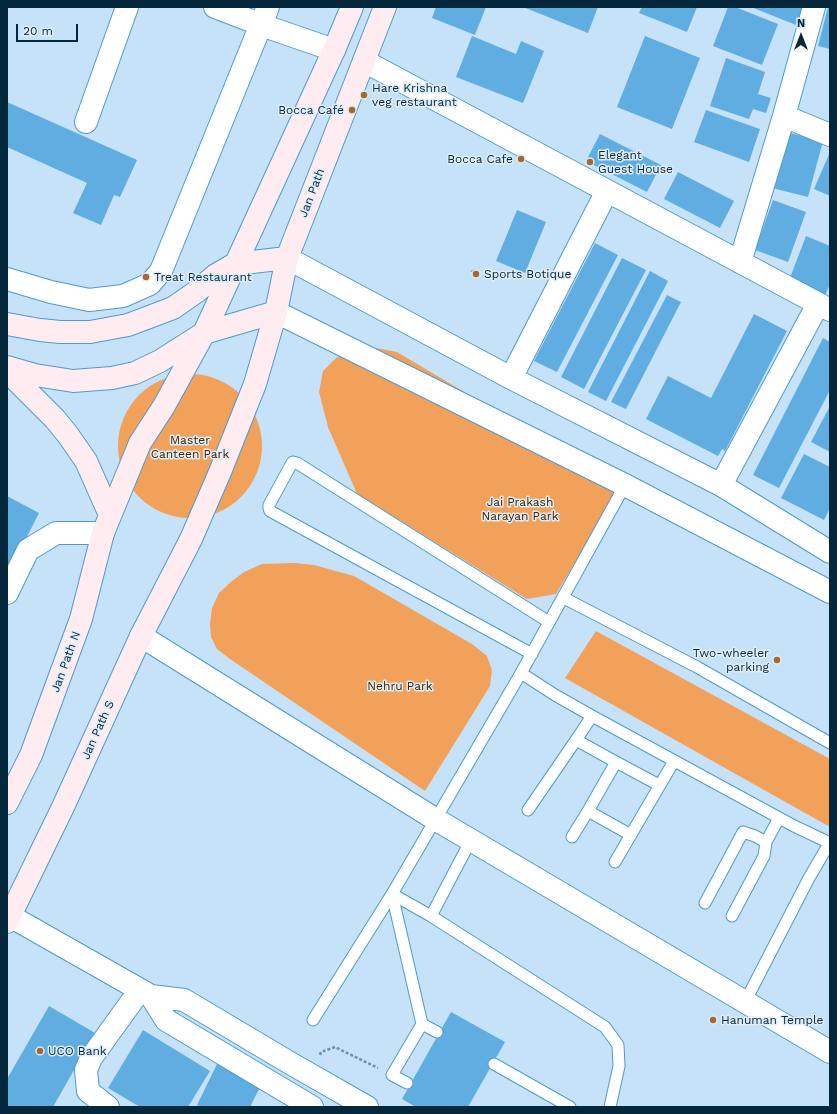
<!DOCTYPE html>
<html>
<head>
<meta charset="utf-8">
<style>
	body { margin:0 }
	#map { position:relative; width:837px; height:1114px; overflow:hidden; background:#c5e2f8; font-family:"Work Sans",sans-serif }
	canvas { display:block }
	.frame { position:absolute; inset:0; border:8px solid #05273c; pointer-events:none }
	.north { position:absolute; left:781px; top:16px; width:40px; height:40px; -webkit-text-stroke:3px #deedf8; paint-order:stroke; rotate:0deg; font-size:11px; font-weight:700; line-height:16px; text-align:center; color:#05273c }
	.north::after { content:''; display:block; margin:auto; width:14px; height:18px; background:#05273c; clip-path:polygon(50% 0,100% 100%,50% 72%,0 100%) }
	.scale { position:absolute; left:16px; top:24px; width:62px; height:18px; box-sizing:border-box; border:2px solid #05273c; border-top:0; padding-left:5px; font-size:12px; line-height:14px; white-space:nowrap; color:#05273c; -webkit-text-stroke:3px #deedf8; paint-order:stroke }
</style>
</head>
<body>
<div id="map">
<canvas width="837" height="1114"></canvas>
<div class="frame"></div>
<div class="north">N</div>
<div class="scale">20 m</div>
</div>
<script>
const c = document.querySelector('canvas').getContext('2d');
c.lineJoin = 'round';
function paint(path, color) { c.fillStyle = color; c.fill(path, 'evenodd'); }
const shape = rows => new Path2D(rows.map(r => 'M' + r).join(''));
function stroke(path, color, width, dash) { c.strokeStyle = color; c.lineWidth = width; c.lineCap = dash ? 'butt' : 'round'; c.setLineDash(dash || []); c.stroke(path); }
function drawText(font, color, halo, rows, align = 'center') {
  c.font = font + ' "Work Sans",sans-serif'; c.lineWidth = 3; c.setLineDash([]); c.textBaseline = 'middle'; c.strokeStyle = halo; c.fillStyle = color; for (const [text, x, y, turn = 0] of rows) {
    c.save(); c.translate(x, y); c.rotate((+turn || 0) * Math.PI / 180); c.textAlign = isNaN(turn) ? turn : align; if (halo) c.strokeText(text, 0, 0); c.fillText(text, 0, 0); c.restore();
  }
}
const green = shape([
	[376,348,397,352,621,485,556,594,527,599,357,494,328,427,319,392,323,371,336,358,353,349],
	'118 446a72 72 0 1 1 144 0a72 72 0 1 1-144 0Z',
	[295,563,314,565,354,576,472,644,487,656,492,670,490,686,425,791,230,659,217,649,211,637,210,624,212,608,219,593,232,581,244,572,262,564],
	[596,631,830,759,830,827,565,678]
]);
const building = shape([
	[436,7,486,7,475,35,432,18],
	[523,7,598,7,588,33],
	[642,7,697,7,687,32,639,13],
	[728,7,735,7,778,24,762,65,713,46],
	[751,7,803,7,796,25],
	[828,7,830,7,830,49,818,46],
	[472,36,516,54,521,41,544,51,523,103,456,77],
	[645,36,700,58,672,129,617,107],
	[726,58,765,72,758,94,771,98,766,113,753,109,749,119,710,106],
	[7,102,137,160,120,197,114,195,101,225,73,213,87,183,7,147],
	[706,110,760,129,749,162,694,142],
	[786,132,823,141,808,197,772,188],
	[600,134,661,165,647,192,586,161],
	[830,152,830,196,814,189],
	[678,172,734,201,720,228,664,199],
	[773,200,806,212,788,262,755,250],
	[517,210,546,222,525,273,496,261],
	[806,236,830,246,830,284,824,298,788,283],
	[595,243,618,255,557,372,534,361],
	[622,258,646,270,584,389,561,377],
	[476,269,479,276,470,271],
	[650,271,668,281,606,401,588,392],
	[667,295,681,302,626,409,611,402],
	[754,314,787,331,725,451,722,449,718,456,646,419,668,376,711,398],
	[823,338,830,342,830,390,779,488,753,475],
	[830,406,830,452,811,442],
	[804,454,830,467,830,508,824,520,781,498],
	[7,496,39,513,7,576],
	[49,1006,95,1033,53,1107,7,1107,7,1079],
	[451,1012,505,1042,468,1107,416,1107,402,1099],
	[143,1030,210,1071,188,1107,140,1107,108,1088],
	[218,1062,262,1083,250,1107,201,1107,197,1105]
]);
const path = shape([
	[320,1055,321,1052,335,1047,378,1068]
]);
const lane = shape([
	[564,598,697,667,830,743],
	[532,654,270,511,269,508,269,505,292,463,293,462,297,463,549,622],
	[521,673,555,695,592,716,794,826,830,843],
	[576,740,616,762],
	[528,810,576,740,592,716],
	[631,835,588,811,616,762,659,785],
	[572,837,588,811],
	[471,840,431,916,605,1027,618,1045,619,1066,610,1107],
	[615,862,674,761],
	[392,894,422,1024,437,1032],
	[392,894,431,916],
	[705,903,743,832,755,836,766,842],
	[732,916,764,856,766,842,779,818],
	[745,1002,809,878,830,842],
	[313,1020,392,894,521,673,625,485],
	[494,1064,570,1107],
	[407,1083,392,1075,422,1024]
]);
const street = shape([
	[215,7,270,28,334,50],
	[364,61,830,310],
	[784,116,830,135],
	[86,122,127,7],
	[287,258,511,378,721,485,830,552],
	[740,262,784,116,814,7],
	[7,279,51,292,89,300,123,296,150,284,161,271,268,7],
	[276,312,625,485,830,592],
	[511,378,607,191],
	[721,485,818,304],
	[7,593,28,550,56,533,103,533],
	[141,636,435,819,830,1052],
	[10,916,151,996,184,1000,290,1063,367,1107],
	[151,996,166,1020,312,1107],
	[108,1107,88,1091,86,1070,91,1058,140,990]
]);
const secondary = shape([
	[7,324,40,330,60,332,90,332,128,325,173,308,196,292,216,275,235,264,287,258],
	[7,367,35,375,73,381,112,378,135,373,160,361,204,333,276,312],
	[7,371,55,419,68,435,86,461,110,515],
	[7,803,31,755,81,619,103,533,140,443,164,406,204,333,334,50,352,7],
	[7,922,63,807,141,636,191,539,220,472,255,384,276,312,287,258,385,7]
]);
const markers = [
	[364,95,4,"#a7682f"],
	[352,110,4,"#a7682f"],
	[521,159,4,"#a7682f"],
	[590,162,4,"#a7682f"],
	[476,274,4,"#a7682f"],
	[146,277,4,"#a7682f"],
	[777,660,4,"#a7682f"],
	[713,1020,4,"#a7682f"],
	[40,1051,4,"#a7682f"]
];
const poiNames = [
	["Hare Krishna",372,88],
	["veg restaurant",372,102],
	["Bocca Café",344,110,"right"],
	["Elegant",598,155],
	["Guest House",598,169],
	["Bocca Cafe",513,159,"right"],
	["Sports Botique",484,274],
	["Treat Restaurant",154,277],
	["Two-wheeler",769,653,"right"],
	["parking",769,667,"right"],
	["Hanuman Temple",721,1020],
	["UCO Bank",48,1051]
];
const streetNames = [
	["Jan Path",312,193,-69],
	["Jan Path N",66,662,-70],
	["Jan Path S",98,730,-66]
];
const parkNames = [
	["Master",190,440],
	["Canteen Park",190,454],
	["Jai Prakash",520,502],
	["Narayan Park",520,516],
	["Nehru Park",400,686]
];
paint(green, '#f2a15b');
paint(building, '#60ade1');
stroke(lane, '#4e9bce', 13);
stroke(street, '#4e9bce', 24);
stroke(secondary, '#4e9bce', 24);
stroke(path, '#7190a6', 2.5, [3, 2]);
stroke(lane, '#fff', 11);
stroke(street, '#fff', 22);
stroke(secondary, '#feecf1', 22);
for (const [x, y, r, color] of markers) { const dot = new Path2D(); dot.arc(x, y, r, 0, 2 * Math.PI); c.fillStyle = color; c.fill(dot); stroke(dot, '#deedf8', 1.5); }
drawText('12px', '#05273c', '#deedf8', poiNames, 'left');
drawText('12px', '#05273c', '#deedf8', streetNames);
drawText('12px', '#472300', '#deedf8', parkNames);
</script>
</body>
</html>
